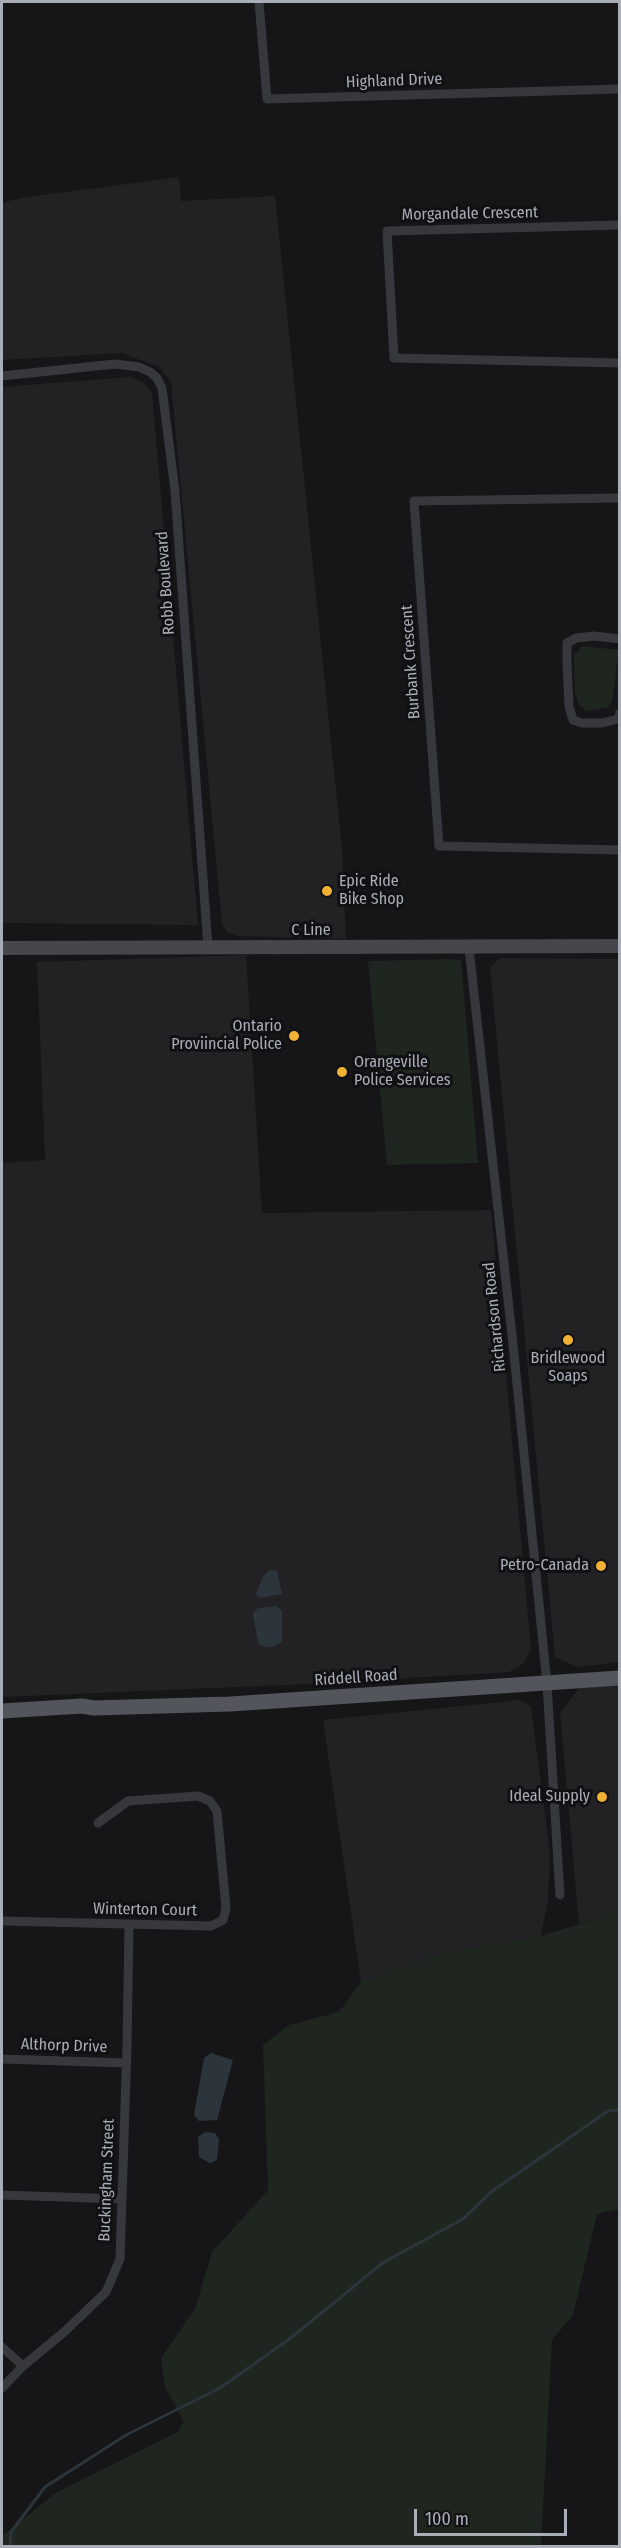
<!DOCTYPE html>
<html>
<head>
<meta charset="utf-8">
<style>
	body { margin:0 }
	#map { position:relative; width:621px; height:2548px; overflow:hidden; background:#161618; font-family:"Fira Sans Condensed",sans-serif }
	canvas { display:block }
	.frame { position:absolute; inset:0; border:3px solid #a8adb8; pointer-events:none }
	.scale { position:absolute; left:414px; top:2509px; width:153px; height:27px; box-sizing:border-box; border:3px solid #a8adb8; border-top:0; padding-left:8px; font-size:18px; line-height:21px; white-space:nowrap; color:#a8adb8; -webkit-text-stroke:4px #111113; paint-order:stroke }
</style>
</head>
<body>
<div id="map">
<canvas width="621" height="2548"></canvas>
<div class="frame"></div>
<div class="scale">100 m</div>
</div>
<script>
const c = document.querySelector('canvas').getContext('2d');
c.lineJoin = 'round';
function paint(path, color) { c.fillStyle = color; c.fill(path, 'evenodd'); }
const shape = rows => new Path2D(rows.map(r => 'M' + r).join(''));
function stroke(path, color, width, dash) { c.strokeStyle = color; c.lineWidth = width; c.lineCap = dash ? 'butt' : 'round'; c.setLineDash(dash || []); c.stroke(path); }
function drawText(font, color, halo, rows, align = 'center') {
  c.font = font + ' "Fira Sans Condensed",sans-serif'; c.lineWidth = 6; c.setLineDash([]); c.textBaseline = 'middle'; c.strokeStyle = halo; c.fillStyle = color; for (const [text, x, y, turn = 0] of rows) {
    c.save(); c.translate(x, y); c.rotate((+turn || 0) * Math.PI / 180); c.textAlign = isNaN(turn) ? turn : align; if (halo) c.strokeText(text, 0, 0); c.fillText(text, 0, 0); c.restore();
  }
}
const built = shape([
	[179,177,181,201,275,196,342,849,346,939,237,936,227,932,222,924,171,382,159,367,122,353,2,360,2,203,21,198],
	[130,377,143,382,152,393,198,925,2,923,2,387],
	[246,955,262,1213,491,1210,531,1649,523,1664,509,1672,309,1684,2,1697,2,1163,45,1160,37,962],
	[500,958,619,959,619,1662,578,1667,555,1657,490,968],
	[619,1685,619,1915,609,1915,579,1924,560,1713,579,1688],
	[520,1700,531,1707,550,1852,548,1900,541,1936,361,1982,323,1720]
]);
const green = shape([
	[583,646,619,650,612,702,607,708,587,711,579,705,575,692,574,655],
	[450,959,461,960,478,1163,387,1165,368,961],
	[612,1914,620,1914,619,2209,597,2214,573,2315,552,2340,541,2546,2,2546,2,2536,57,2492,178,2432,184,2422,165,2387,161,2358,195,2309,212,2252,268,2190,263,2045,289,2025,339,2012,361,1982,444,1952,541,1936]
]);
const water = shape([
	[269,1570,277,1571,282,1594,260,1598,255,1595,263,1577],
	[277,1606,282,1611,282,1642,273,1647,264,1647,258,1643,253,1613,258,1608],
	[211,2053,233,2060,217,2120,199,2121,194,2115,204,2058],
	[205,2132,215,2133,219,2139,217,2160,210,2163,199,2157,198,2137]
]);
const stream = shape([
	[10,2546,11,2532,45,2487,126,2435,220,2388,288,2340,384,2262,463,2219,491,2192,608,2111,620,2110]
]);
const street = shape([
	[259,2,267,99,620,89],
	[620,225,387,231,394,358,620,363],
	[2,376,115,364,139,367,150,372,157,378,162,388,175,491,208,947],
	[620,498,414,501,439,846,620,850],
	[620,639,594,636,576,638,567,643,567,662,569,707,573,720,582,723,602,723,618,719,620,713],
	[469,948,513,1344,547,1684,560,1895],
	[2,1921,211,1926,223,1920,226,1908,217,1811,210,1801,198,1796,128,1801,98,1823],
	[2,2059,126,2063],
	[2,2195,121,2199],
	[2,2347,23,2366],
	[2,2388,23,2366,63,2333,106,2292,120,2259,127,2047,129,1925]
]);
const secondary = shape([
	[2,948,620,946]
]);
const primary = shape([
	[2,1711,82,1706,94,1708,230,1704,620,1678]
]);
const markers = [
	[327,891,6,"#f2b134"],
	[294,1036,6,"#f2b134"],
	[342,1072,6,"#f2b134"],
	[568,1340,6,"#f2b134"],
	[601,1566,6,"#f2b134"],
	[602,1797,6,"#f2b134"]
];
const streetNames = [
	["Highland Drive",394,81,-2],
	["Morgandale Crescent",470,214,-1],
	["Robb Boulevard",166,583,-94],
	["Burbank Crescent",411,662,-94],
	["C Line",311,931],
	["Richardson Road",495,1317,-96],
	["Riddell Road",356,1678,-4],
	["Winterton Court",145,1910,1],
	["Althorp Drive",64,2046,2],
	["Buckingham Street",107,2180,-88]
];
const poiNames = [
	["Epic Ride",339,882,"left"],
	["Bike Shop",339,900,"left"],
	["Ontario",282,1027],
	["Proviincial Police",282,1045],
	["Orangeville",354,1063,"left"],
	["Police Services",354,1081,"left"],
	["Bridlewood",568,1359,"center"],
	["Soaps",568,1377,"center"],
	["Petro-Canada",589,1566],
	["Ideal Supply",590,1797]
];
paint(built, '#222225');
paint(green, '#1e261f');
paint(water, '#2c353c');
stroke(stream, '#2c353c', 3);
stroke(street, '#37383d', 9);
stroke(secondary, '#45474d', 14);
stroke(primary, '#53555c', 15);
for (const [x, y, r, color] of markers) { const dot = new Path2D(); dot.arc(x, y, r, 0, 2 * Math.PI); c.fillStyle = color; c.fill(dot); stroke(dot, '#111113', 2); }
drawText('16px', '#a8adb8', '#111113', streetNames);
drawText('16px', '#a8adb8', '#111113', poiNames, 'right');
</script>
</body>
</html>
